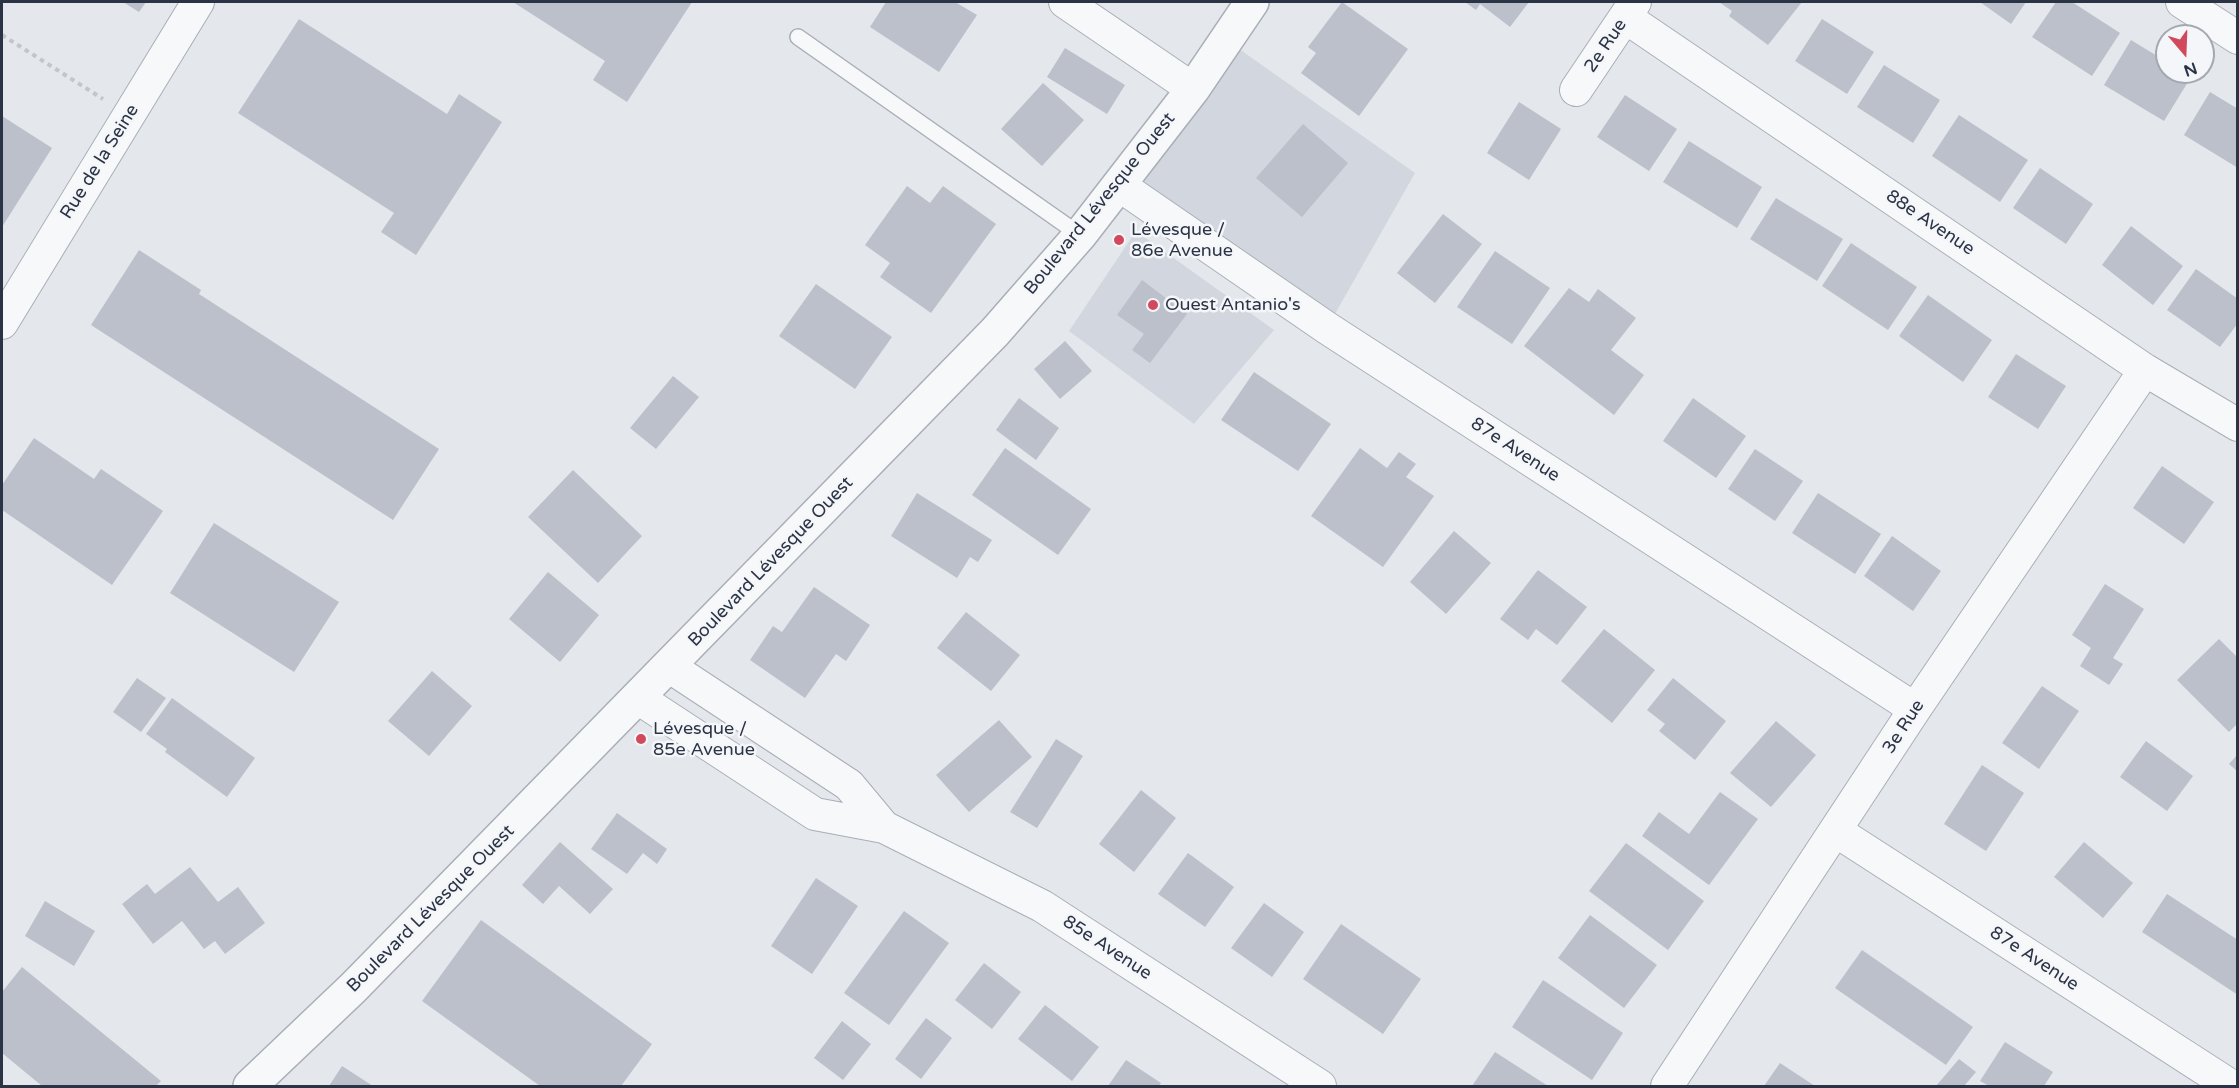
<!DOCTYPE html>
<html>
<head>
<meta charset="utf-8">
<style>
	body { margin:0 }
	#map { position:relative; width:2239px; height:1088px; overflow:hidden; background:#e4e7ec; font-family:"Varela Round",sans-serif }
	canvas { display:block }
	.frame { position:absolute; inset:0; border:3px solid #2b3445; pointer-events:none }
	.north { position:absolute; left:2155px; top:24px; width:60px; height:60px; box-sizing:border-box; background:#f4f6f9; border:2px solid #a4a8b1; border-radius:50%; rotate:161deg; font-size:16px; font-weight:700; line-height:24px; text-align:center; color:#2b3445 }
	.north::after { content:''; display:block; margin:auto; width:21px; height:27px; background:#d1495b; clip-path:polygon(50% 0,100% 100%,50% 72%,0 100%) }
</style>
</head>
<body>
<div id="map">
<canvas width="2239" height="1088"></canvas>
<div class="frame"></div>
<div class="north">N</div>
</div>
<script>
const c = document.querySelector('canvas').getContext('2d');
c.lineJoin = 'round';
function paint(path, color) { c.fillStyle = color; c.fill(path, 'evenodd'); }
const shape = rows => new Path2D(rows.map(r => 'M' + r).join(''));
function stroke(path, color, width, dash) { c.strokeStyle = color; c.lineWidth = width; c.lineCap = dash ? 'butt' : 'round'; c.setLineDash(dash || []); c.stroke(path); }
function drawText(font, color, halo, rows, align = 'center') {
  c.font = font + ' "Varela Round",sans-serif'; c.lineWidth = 5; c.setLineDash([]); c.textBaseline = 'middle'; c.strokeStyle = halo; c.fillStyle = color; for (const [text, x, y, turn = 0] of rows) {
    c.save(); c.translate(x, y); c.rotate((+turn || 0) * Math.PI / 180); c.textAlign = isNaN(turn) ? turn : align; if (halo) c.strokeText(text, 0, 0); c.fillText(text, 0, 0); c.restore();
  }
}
const built = shape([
	[1225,39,1415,173,1327,328,1119,185],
	[1136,231,1274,330,1194,424,1069,331]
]);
const building = shape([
	[123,2,146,2,139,12],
	[513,2,692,2,627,102,593,80,605,61],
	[886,2,955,2,977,15,939,72,870,27],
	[1342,2,1408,49,1359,116,1301,73,1316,53,1308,47],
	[1465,2,1529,2,1510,27,1480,4,1476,10],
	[1719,2,1802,2,1768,45,1729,16,1732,11],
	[1980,2,2026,2,2011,24],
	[2056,2,2072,2,2120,33,2092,76,2032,37],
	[299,19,447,114,459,94,502,122,416,255,381,232,394,213,238,113],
	[1822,19,1874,52,1847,94,1795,61],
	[2131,40,2167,62,2167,72,2183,72,2191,77,2164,121,2104,85],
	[1065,48,1125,85,1107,114,1047,77],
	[1884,65,1940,100,1913,143,1857,107],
	[1043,83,1084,120,1042,166,1001,129],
	[2210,92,2238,109,2238,168,2184,135],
	[1625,95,1677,129,1649,171,1597,137],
	[1519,102,1561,129,1529,180,1487,153],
	[1959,115,2028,160,2000,202,1932,156],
	[2,116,52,148,2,227],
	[1303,124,1348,163,1302,217,1256,178],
	[1689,141,1762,187,1737,228,1663,182],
	[2040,168,2093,204,2066,244,2013,208],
	[907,186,930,203,943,186,996,224,931,313,880,277,890,263,865,245],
	[1776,198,1843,239,1817,281,1750,239],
	[1443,214,1482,244,1435,303,1397,273],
	[2131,226,2183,266,2153,305,2102,265],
	[1851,243,1917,287,1888,330,1822,286],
	[139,250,201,290,199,294,439,449,393,520,91,325],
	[1495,251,1550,288,1512,344,1457,307],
	[2196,269,2238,299,2238,323,2220,347,2167,310],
	[1142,280,1187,314,1150,363,1132,350,1144,334,1117,315],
	[816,284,892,337,855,389,779,336],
	[1569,288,1589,302,1598,289,1636,318,1611,350,1644,375,1614,415,1524,346],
	[1928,295,1992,340,1963,382,1899,336],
	[1065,341,1092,371,1060,399,1034,369],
	[2016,354,2066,386,2038,429,1988,397],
	[1254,372,1331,424,1298,471,1221,420],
	[673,376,699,397,656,449,630,428],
	[1019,398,1059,428,1036,460,996,430],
	[1693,398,1746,436,1716,478,1663,441],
	[34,438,94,479,101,469,163,511,112,585,2,510,2,485],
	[1005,448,1091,509,1058,555,972,495],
	[1360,448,1387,468,1399,452,1416,464,1406,477,1434,496,1383,567,1311,516],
	[1755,449,1803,481,1775,521,1728,489],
	[2162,466,2214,502,2184,544,2133,508],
	[573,470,642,536,598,583,528,517],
	[917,493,992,540,978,562,970,557,957,578,891,536],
	[1818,493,1881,534,1855,574,1792,533],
	[214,523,339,602,294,672,170,593],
	[1454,531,1491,563,1446,614,1410,582],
	[1892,536,1941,571,1913,611,1864,576],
	[1538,570,1587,607,1557,645,1536,629,1528,640,1500,619],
	[548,572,599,615,560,662,509,619],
	[2105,584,2144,609,2113,658,2123,664,2109,685,2080,666,2091,648,2072,635],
	[814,587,870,625,846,661,836,654,805,698,750,660,773,626,782,632],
	[966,612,1020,655,991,691,937,648],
	[1604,629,1655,670,1612,723,1561,681],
	[2219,639,2238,658,2238,723,2229,732,2177,680],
	[432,671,472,706,429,756,388,721],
	[137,678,166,698,141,732,113,712],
	[1673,678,1726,721,1695,760,1659,731,1665,724,1647,710],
	[2042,686,2079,711,2039,769,2002,743],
	[172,698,255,758,227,797,165,752,167,749,146,734],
	[999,720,1032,757,969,812,936,775],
	[1776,721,1816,755,1771,807,1730,773],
	[1056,739,1083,756,1037,828,1010,812],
	[2146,741,2193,776,2167,811,2120,777],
	[2238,754,2238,772,2229,764],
	[1982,765,2024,793,1986,851,1944,824],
	[1141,790,1176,818,1134,872,1099,844],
	[1720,792,1758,819,1709,885,1642,836,1659,812,1689,834],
	[617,813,667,849,657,864,643,853,627,874,591,849],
	[560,842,613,889,590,914,559,886,543,904,522,885],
	[2084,842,2133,883,2103,918,2054,877],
	[1626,843,1704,901,1668,950,1589,891],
	[1188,853,1234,887,1205,927,1158,894],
	[190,867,218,902,238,887,265,923,225,954,215,941,204,949,182,921,153,944,122,904,147,884,155,894],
	[816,878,858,906,812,974,771,946],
	[2167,894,2238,940,2238,995,2142,932],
	[45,901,95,931,74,966,25,936],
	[1264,903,1304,932,1272,977,1231,948],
	[904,911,949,943,889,1025,844,993],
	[1590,915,1657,965,1624,1008,1558,958],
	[481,920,652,1044,621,1086,540,1086,422,1001],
	[1341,924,1421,979,1383,1034,1303,979],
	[1862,950,1973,1027,1946,1065,1835,988],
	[984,963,1021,992,992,1029,955,1000],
	[22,967,161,1081,156,1086,42,1086,2,1053,2,992],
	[1543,980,1623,1033,1592,1080,1512,1027],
	[1045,1005,1099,1047,1072,1081,1018,1039],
	[926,1018,952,1038,921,1079,895,1059],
	[842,1021,871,1044,843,1080,814,1058],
	[2005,1042,2053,1072,2044,1086,1989,1086,1980,1081],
	[1495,1052,1548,1086,1472,1086],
	[1959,1059,1976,1072,1964,1086,1936,1086],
	[1126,1060,1161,1083,1159,1086,1108,1086],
	[1780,1063,1815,1086,1764,1086],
	[342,1066,373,1086,329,1086]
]);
const path = shape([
	[2,35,103,99]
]);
const service = shape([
	[798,37,1080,235]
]);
const minor = shape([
	[1065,2,1193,89],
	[2182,2,2238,38],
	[1625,17,2145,370,2238,425],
	[1576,90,1635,2],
	[1119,185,1327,328,1915,709],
	[2,323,198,2],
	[670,667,849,785,884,827],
	[638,698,815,814,884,827,1042,906,1320,1086],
	[1836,831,2231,1086],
	[1667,1086,1915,709,2145,370]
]);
const tertiary = shape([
	[250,1086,353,988,995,332,1080,235,1193,89,1252,2]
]);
const markers = [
	[1119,240,6,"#d1495b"],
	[1153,305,6,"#d1495b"],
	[641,739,6,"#d1495b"]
];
const streetNames = [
	["2e Rue",1606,46,-56],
	["Rue de la Seine",100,162,-58],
	["Boulevard Lévesque Ouest",1100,204,-51],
	["88e Avenue",1930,223,34],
	["87e Avenue",1515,450,33],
	["Boulevard Lévesque Ouest",771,562,-46],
	["3e Rue",1904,727,-57],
	["Boulevard Lévesque Ouest",431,909,-45],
	["85e Avenue",1107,948,33],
	["87e Avenue",2034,959,33]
];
const poiNames = [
	["Lévesque /",1131,230],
	["86e Avenue",1131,251],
	["Ouest Antanio's",1165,305],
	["Lévesque /",653,729],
	["85e Avenue",653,750]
];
paint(built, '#d2d6de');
paint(building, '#bbc0ca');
stroke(service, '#a9aeb7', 18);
stroke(minor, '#a9aeb7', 34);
stroke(tertiary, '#a9aeb7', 36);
stroke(path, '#c2c5cb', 4, [4.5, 4.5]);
stroke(service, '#f7f8fa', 15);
stroke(minor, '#f7f8fa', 32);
stroke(tertiary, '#f7f8fa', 33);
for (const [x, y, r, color] of markers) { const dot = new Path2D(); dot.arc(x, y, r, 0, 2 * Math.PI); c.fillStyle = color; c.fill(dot); stroke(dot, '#f4f6f9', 2); }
drawText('18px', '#2b3445', '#f4f6f9', streetNames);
drawText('18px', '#2b3445', '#f4f6f9', poiNames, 'left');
</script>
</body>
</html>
